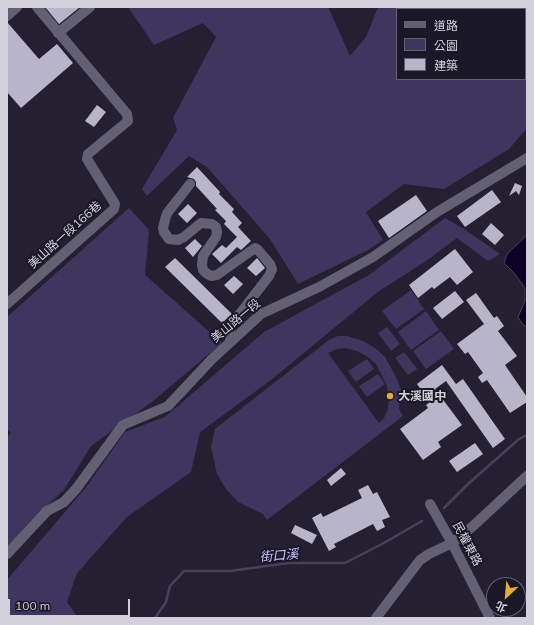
<!DOCTYPE html>
<html>
<head>
<meta charset="utf-8">
<style>
	body { margin:0 }
	#map { position:relative; width:534px; height:625px; overflow:hidden; background:#242031; font-family:Mulish,"Noto Sans TC",sans-serif }
	canvas { display:block }
	.frame { position:absolute; inset:0; border:8px solid #d1d0db; pointer-events:none }
	.legend { position:absolute; left:396px; top:8px; width:130px; height:72px; box-sizing:border-box; background:#1a1727; border:1px solid #63616f; margin:0; padding:5px 7px; list-style:none; font-size:12px; color:#d1d0db }
	.legend li { display:flex; align-items:center; gap:8px; height:20px }
	.legend b { width:20px; border:1px solid #63616f }
	.north { position:absolute; left:486px; top:577px; width:40px; height:40px; box-sizing:border-box; background:#1a1727; border:1px solid #63616f; border-radius:50%; rotate:206deg; font-size:11px; font-weight:700; line-height:16px; text-align:center; color:#d1d0db }
	.north::after { content:''; display:block; margin:auto; width:14px; height:18px; background:#e4ae35; clip-path:polygon(50% 0,100% 100%,50% 72%,0 100%) }
	.scale { position:absolute; left:8px; top:599px; width:122px; height:18px; box-sizing:border-box; border:2px solid #d1d0db; border-top:0; padding-left:5px; font-size:12px; line-height:14px; white-space:nowrap; color:#d1d0db; -webkit-text-stroke:3px #1a1727; paint-order:stroke }
</style>
</head>
<body>
<div id="map">
<canvas width="534" height="625"></canvas>
<div class="frame"></div>
<ul class="legend">
<li><b style="height:5px;background:#646074"></b>道路</li>
<li><b style="height:11px;background:#3f3660"></b>公園</li>
<li><b style="height:11px;background:#b8b5ca"></b>建築</li>
</ul>
<div class="north">北</div>
<div class="scale">100 m</div>
</div>
<script>
const c = document.querySelector('canvas').getContext('2d');
c.lineJoin = 'round';
function paint(path, color) { c.fillStyle = color; c.fill(path, 'evenodd'); }
const shape = rows => new Path2D(rows.map(r => 'M' + r).join(''));
function stroke(path, color, width, dash) { c.strokeStyle = color; c.lineWidth = width; c.lineCap = dash ? 'butt' : 'round'; c.setLineDash(dash || []); c.stroke(path); }
function drawText(font, color, halo, rows, align = 'center') {
  c.font = font + ' Mulish,"Noto Sans TC",sans-serif'; c.lineWidth = 4; c.setLineDash([]); c.textBaseline = 'middle'; c.strokeStyle = halo; c.fillStyle = color; for (const [text, x, y, turn = 0] of rows) {
    c.save(); c.translate(x, y); c.rotate((+turn || 0) * Math.PI / 180); c.textAlign = isNaN(turn) ? turn : align; if (halo) c.strokeText(text, 0, 0); c.fillText(text, 0, 0); c.restore();
  }
}
const green = shape([
	[128,7,328,7,350,56,366,37,378,7,527,7,527,128,509,149,444,189,404,184,366,212,383,240,368,250,298,284,270,239,207,167,189,156,147,196,142,189,177,130,173,118,216,37,203,23,154,45],
	[397,9,525,9,525,79,397,79],
	[129,208,149,230,145,275,222,343,153,401,91,446,64,490,32,519,7,547,7,437,11,433,7,429,7,317],
	[445,218,464,229,500,254,488,261,457,238,426,261,379,291,271,380,200,432,191,472,127,517,77,573,67,602,78,618,7,618,7,580,87,486,125,432,165,417,264,332,369,275],
	[411,290,424,309,396,329,382,311],
	[426,311,439,330,411,350,398,332],
	[387,327,400,344,391,351,378,333],
	[441,331,454,349,426,369,413,351],
	[338,336,347,336,363,341,375,348,385,357,396,377,401,390,399,409,403,416,267,520,263,514,238,502,226,489,217,474,211,447,215,429,329,340],
	[346,348,357,351,368,357,376,364,387,386,389,397,388,409,384,418,379,423,328,353,337,349],
	[404,352,417,369,408,375,395,358],
	[367,359,374,369,356,382,348,371],
	[378,374,385,384,367,397,359,386]
]);
const water = shape([
	[527,235,527,327,523,325,518,317,525,301,525,288,515,274,504,263,507,254,527,235]
]);
const stream = shape([
	[444,508,468,484,519,439,527,435],
	[155,618,166,602,170,586,184,571,230,571,289,563,345,563,382,544,422,521]
]);
const building = shape([
	[45,7,80,7,59,24],
	[7,22,39,59,57,44,73,63,21,108,7,92],
	[97,105,106,112,94,127,85,121],
	[197,167,220,192,219,194,234,209,232,212,242,223,238,227,251,241,241,250,237,247,221,263,212,254,222,245,226,248,237,237,224,224,226,221,215,210,217,209,196,186,196,182,194,179,187,177],
	[515,183,522,186,519,195,516,191,509,196],
	[492,190,501,202,465,227,457,216],
	[416,195,427,211,389,238,378,221],
	[188,204,197,213,187,223,178,214],
	[491,223,504,235,495,245,482,234],
	[195,239,202,246,193,257,185,248],
	[455,249,473,272,457,285,450,277,434,289,432,287,418,298,409,285],
	[175,258,232,314,222,323,165,267],
	[257,258,265,268,256,276,247,268],
	[234,276,243,284,233,294,224,285],
	[455,291,464,302,442,319,433,308],
	[476,293,494,318,497,316,504,326,498,331,517,356,505,365,527,397,527,402,510,413,487,380,482,383,478,377,483,373,468,352,465,354,457,344,484,324,466,300],
	[442,365,456,384,463,379,505,439,493,448,446,381,435,389,462,425,438,442,441,447,423,460,400,429,428,408,426,405,430,402,417,384],
	[475,443,483,454,457,472,449,461],
	[341,468,346,474,331,486,327,480],
	[368,485,373,494,377,492,390,517,382,520,385,527,377,531,373,524,334,544,336,547,329,551,312,518,321,513,323,517,362,498,358,490],
	[295,525,317,535,312,544,291,533]
]);
const minor = shape([
	[7,16,17,7],
	[58,33,90,7],
	[190,184,168,212,166,216,163,228,164,232,169,239,178,240,184,237,201,223,212,224,216,227,217,232,216,237,203,256,202,265,203,270,206,273,211,276,217,275,255,248,258,250,270,264,272,269,269,276,232,324,230,329,230,342],
	[7,304,114,209,115,204,87,159,88,154,128,121,127,114,37,7],
	[430,504,452,543,490,618],
	[7,554,47,511,64,502,76,489,123,425,168,406,212,359,261,314,319,287,373,257,437,212,527,158],
	[376,618,420,560,429,554,452,543,472,527,527,476]
]);
const markers = [
	[390,396,4,"#e4ae35"]
];
const streetNames = [
	["美山路一段166巷",65,235,-42],
	["美山路一段",236,321,-40],
	["民權東路",467,544,62]
];
const poiNames = [
	["大溪國中",398,396]
];
const waterNames = [
	["街口溪",279,556,-5]
];
paint(green, '#3f3660');
paint(water, '#0d0225');
stroke(water, '#48405c', 1);
stroke(stream, '#48405c', 2.5);
paint(building, '#b8b5ca');
stroke(minor, '#646074', 10);
for (const [x, y, r, color] of markers) { const dot = new Path2D(); dot.arc(x, y, r, 0, 2 * Math.PI); c.fillStyle = color; c.fill(dot); stroke(dot, '#1a1727', 1.5); }
drawText('12px', '#d1d0db', '#1a1727', streetNames);
drawText('bold 12px', '#d1d0db', '#1a1727', poiNames, 'left');
drawText('italic 13px', '#cec3fe', '#1a1727', waterNames);
</script>
</body>
</html>
